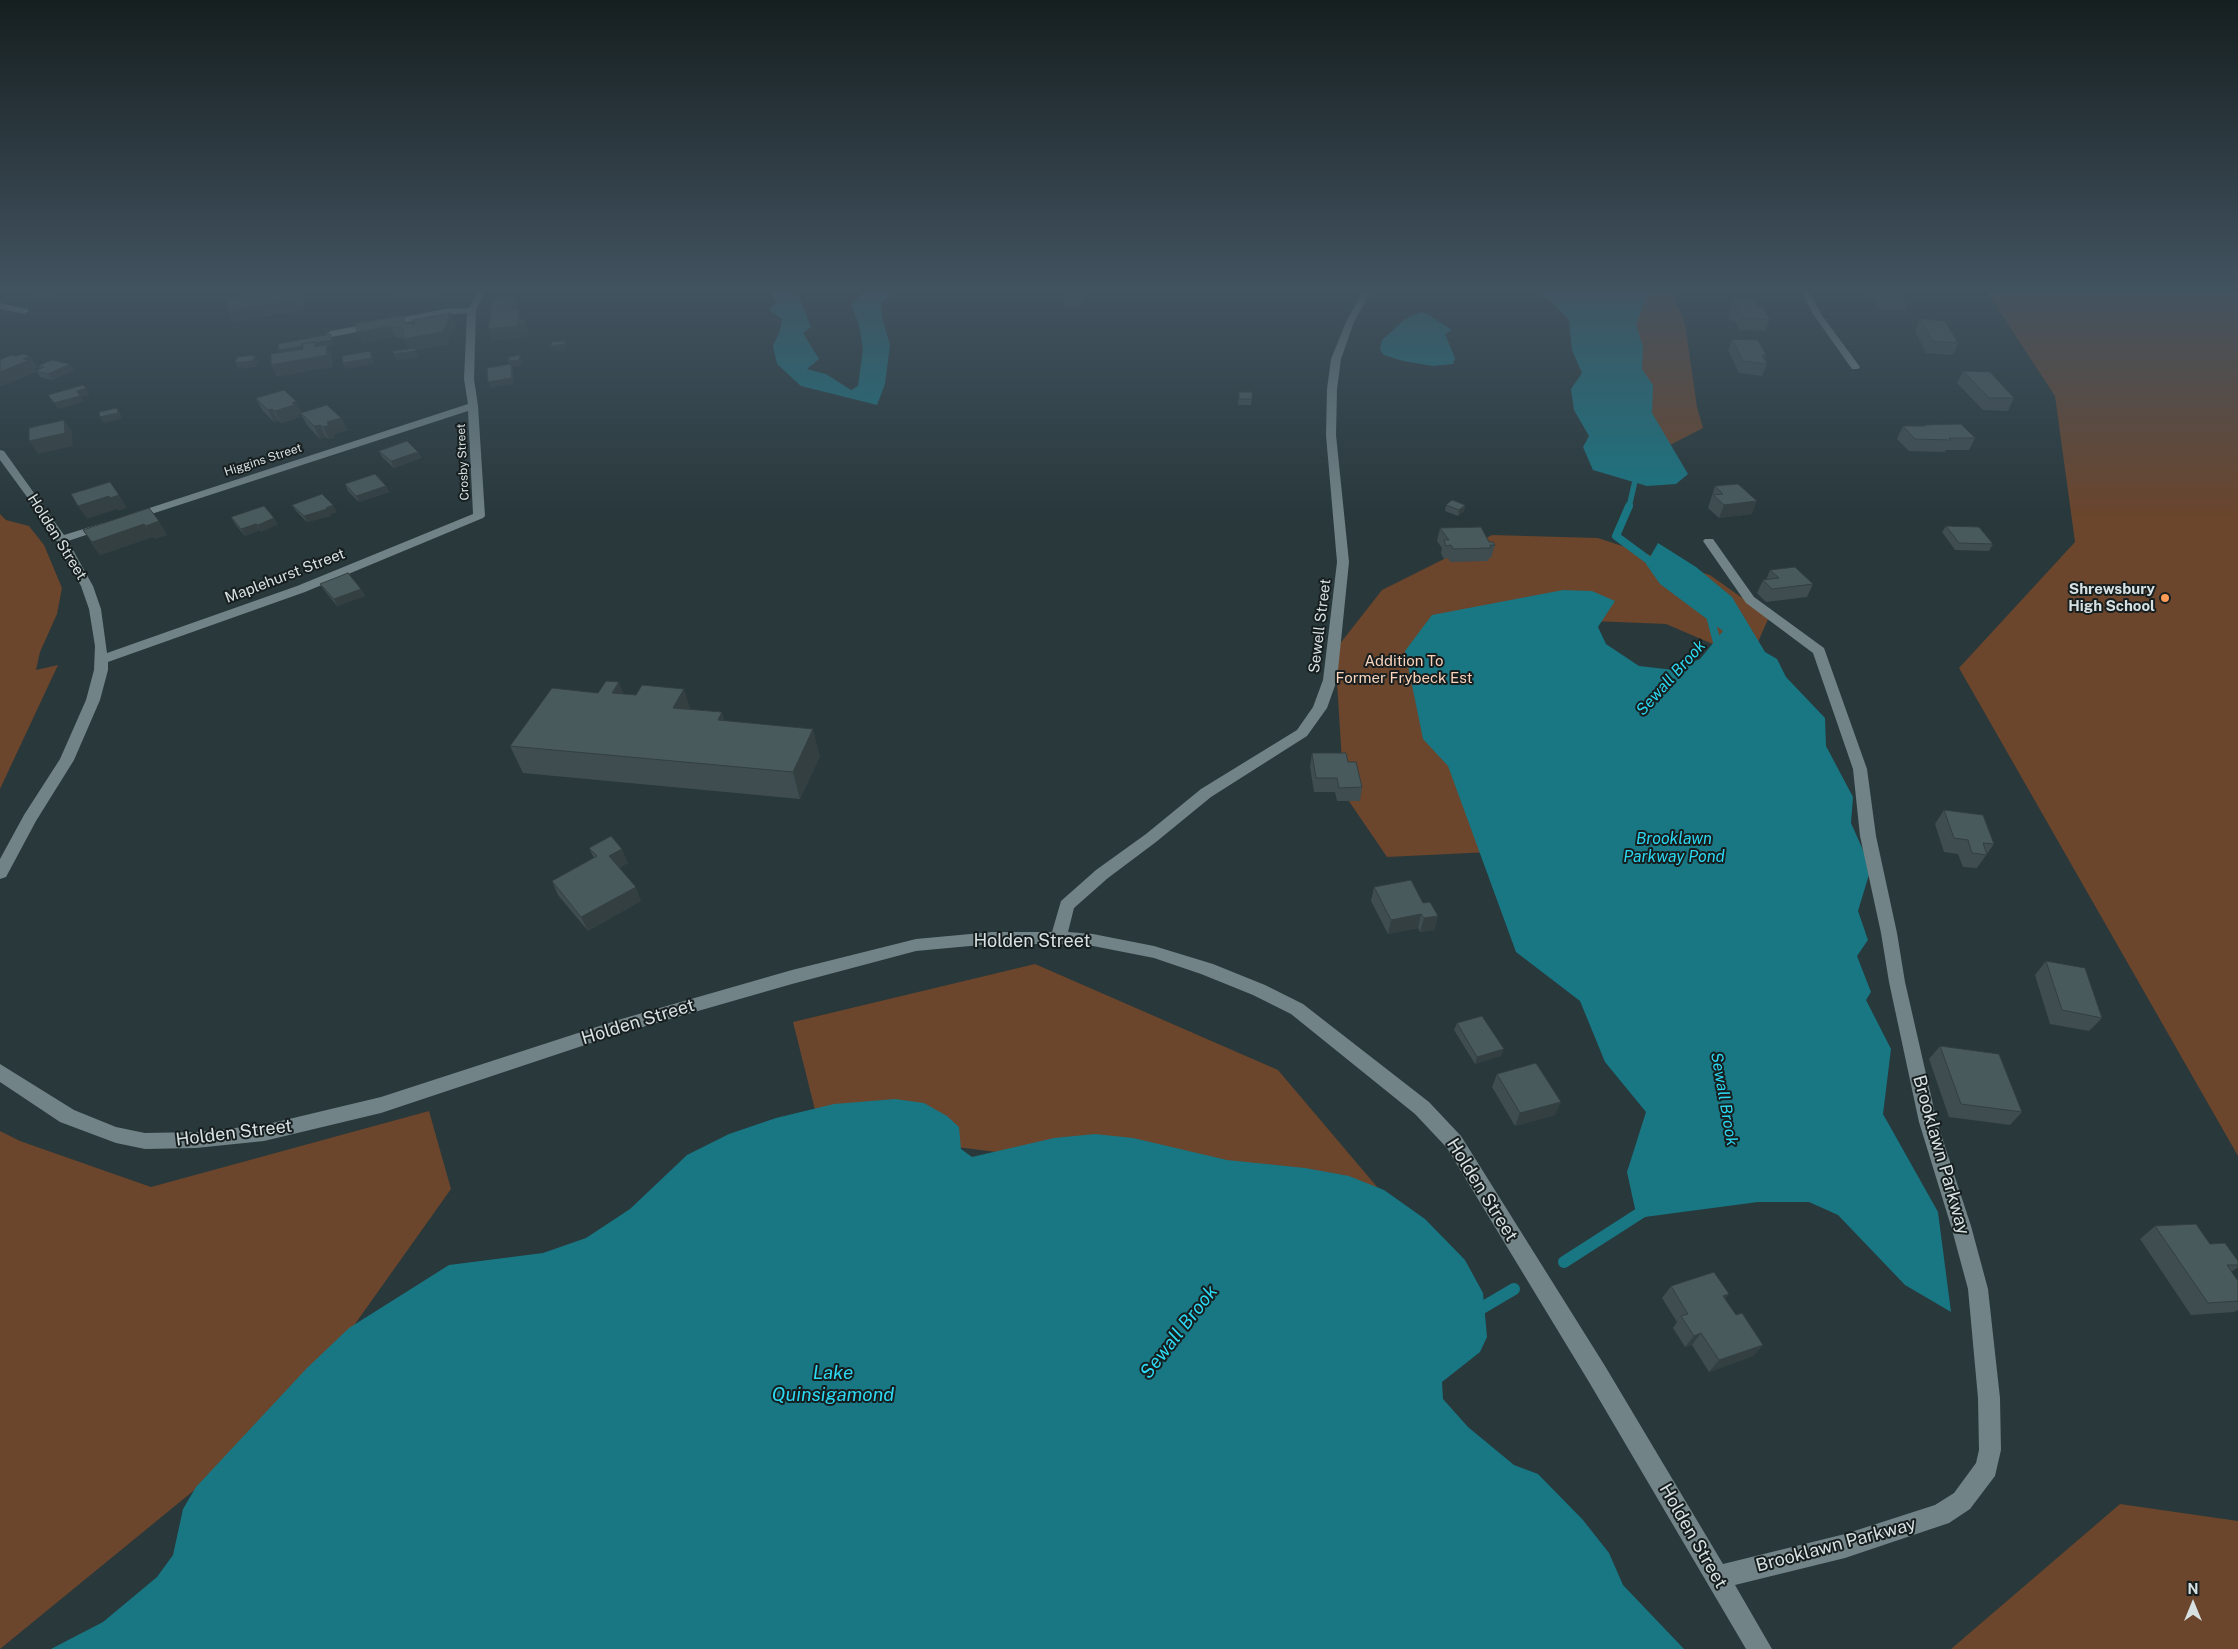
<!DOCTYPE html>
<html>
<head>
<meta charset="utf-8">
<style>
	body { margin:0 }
	#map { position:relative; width:2238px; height:1649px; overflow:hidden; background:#28383b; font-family:"Public Sans",sans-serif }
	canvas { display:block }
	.north { position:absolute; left:2168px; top:1579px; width:50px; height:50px; -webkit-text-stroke:4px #171e1f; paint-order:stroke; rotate:0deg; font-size:14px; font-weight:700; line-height:20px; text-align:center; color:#d7e1e2 }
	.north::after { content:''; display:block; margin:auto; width:18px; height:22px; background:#d7e1e2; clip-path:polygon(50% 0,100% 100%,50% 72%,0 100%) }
</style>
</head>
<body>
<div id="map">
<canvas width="2238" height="1649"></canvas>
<div class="north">N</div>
</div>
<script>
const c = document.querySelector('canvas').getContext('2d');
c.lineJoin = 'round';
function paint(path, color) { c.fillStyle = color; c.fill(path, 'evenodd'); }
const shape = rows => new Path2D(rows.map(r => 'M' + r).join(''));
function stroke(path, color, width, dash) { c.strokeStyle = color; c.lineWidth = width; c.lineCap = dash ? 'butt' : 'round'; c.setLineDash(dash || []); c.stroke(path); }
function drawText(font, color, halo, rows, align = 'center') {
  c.font = font + ' "Public Sans",sans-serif'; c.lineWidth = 4; c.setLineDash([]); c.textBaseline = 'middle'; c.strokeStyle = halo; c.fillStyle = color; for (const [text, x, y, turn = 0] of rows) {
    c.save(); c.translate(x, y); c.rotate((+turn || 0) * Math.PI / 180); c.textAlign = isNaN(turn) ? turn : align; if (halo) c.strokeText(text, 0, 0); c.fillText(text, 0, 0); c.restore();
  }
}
const green = shape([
	[1593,289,1671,289,1685,324,1697,407,1703,428,1668,446,1592,300],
	[1991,289,2238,289,2238,1156,1959,668,2075,542,2055,396,1989,295],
	[0,514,6,520,29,526,44,545,62,588,57,614,40,652,36,670,58,665,0,789],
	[1492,535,1598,538,1710,575,1769,617,1750,660,1666,624,1592,621,1511,851,1387,857,1344,794,1335,650,1382,590],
	[1035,964,1278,1070,1389,1201,820,1130,793,1022],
	[429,1111,451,1189,296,1407,0,1649,0,1131,20,1141,151,1187],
	[2120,1504,2238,1521,2238,1649,1951,1649]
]);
const water = shape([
	[767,289,794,289,799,297,811,327,803,333,819,359,807,369,826,374,851,390,858,386,863,349,859,325,851,304,867,289,898,289,881,303,882,318,890,345,885,384,877,405,801,386,777,364,773,346,780,331,782,319,769,310,777,302],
	[1536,289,1670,289,1653,292,1646,298,1636,325,1643,346,1642,369,1653,385,1652,413,1688,474,1676,484,1647,486,1593,470,1583,447,1589,436,1574,410,1571,389,1582,373,1572,350,1569,320,1553,303],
	[1421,312,1427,314,1452,330,1445,334,1455,358,1453,364,1433,366,1403,361,1384,355,1380,350,1382,340,1404,320],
	[1658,543,1696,567,1732,597,1765,652,1777,659,1786,677,1825,718,1826,746,1853,797,1851,823,1871,868,1858,911,1868,940,1857,956,1871,992,1866,1000,1891,1049,1883,1114,1938,1212,1951,1312,1905,1285,1838,1215,1809,1202,1758,1202,1637,1218,1627,1172,1646,1112,1605,1062,1580,1001,1516,952,1448,766,1423,739,1405,651,1432,615,1563,590,1592,591,1615,601,1598,627,1606,644,1639,666,1674,670,1700,659,1723,631,1660,584,1646,564],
	[895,1099,924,1103,947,1116,959,1127,961,1149,972,1157,1054,1138,1095,1134,1133,1138,1227,1160,1305,1168,1349,1176,1384,1190,1425,1219,1465,1260,1483,1293,1487,1337,1480,1352,1442,1382,1443,1399,1468,1427,1514,1465,1538,1474,1583,1520,1609,1553,1623,1585,1684,1649,51,1649,103,1622,157,1577,173,1555,183,1509,196,1487,307,1368,349,1328,449,1265,543,1253,586,1238,630,1209,687,1155,729,1134,776,1118,834,1104]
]);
const streamFar2 = shape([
	[1629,507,1635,481,1633,472]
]);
const streamFar1 = shape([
	[1629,506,1616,536,1658,567],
	[1709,612,1719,650]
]);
const stream = shape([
	[1564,1262,1645,1210],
	[1475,1312,1514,1289]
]);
const minor = shape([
	[478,289,486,289,476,310,474,379,478,406,485,516,483,518,305,592,108,662,108,670,100,700,74,760,36,821,6,877,0,879,0,859,24,815,60,759,86,700,94,670,95,646,89,609,81,586,49,527,0,460,0,450,4,451,64,535,103,523,109,526,107,528,68,541,93,586,101,609,107,653,297,586,473,514,468,411,136,519,132,520,126,517,128,515,468,404,464,379,467,313,445,315,331,337,326,334,331,331,445,309,469,308,478,289],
	[1364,289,1372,289,1354,322,1341,359,1337,389,1336,435,1349,562,1337,680,1327,708,1307,736,1211,797,1156,842,1108,878,1074,908,1068,932,1093,934,1154,946,1213,964,1265,985,1303,1004,1429,1102,1461,1136,1605,1366,1723,1564,1845,1534,1935,1505,1954,1493,1976,1463,1979,1450,1978,1398,1968,1289,1951,1226,1919,1122,1889,982,1881,933,1860,836,1853,769,1813,653,1746,603,1703,541,1705,539,1713,539,1754,597,1824,648,1867,769,1876,836,1897,933,1905,982,1937,1122,1971,1226,1988,1289,2000,1398,2001,1450,1995,1476,1970,1509,1949,1523,1845,1558,1735,1585,1772,1649,1746,1649,1589,1382,1447,1148,1415,1114,1291,1014,1253,995,1201,974,1154,958,1093,946,1058,944,992,944,916,951,792,984,618,1034,381,1113,264,1141,196,1148,145,1149,116,1143,60,1122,0,1082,0,1064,74,1110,116,1127,145,1133,196,1132,264,1125,381,1097,618,1020,792,970,916,939,992,932,1052,932,1061,901,1096,870,1146,834,1201,789,1297,730,1313,707,1323,680,1337,562,1326,435,1327,389,1331,359,1346,322,1364,289],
	[1800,289,1808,289,1821,314,1860,367,1858,369,1852,369,1813,314,1800,289],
	[0,303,28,309,29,311,25,314,0,309,0,303]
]);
const wall = shape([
	[20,289,70,289,44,298,36,295,35,293,21,290],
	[1872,291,1907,304,1904,310,1879,309,1870,296],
	[1085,296,1085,301,1079,308,1064,306,1064,300],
	[1733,298,1757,306,1770,320,1765,331,1739,330,1735,321,1730,321,1728,317,1730,312,1729,310],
	[1920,319,1958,343,1953,355,1926,353,1915,331],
	[406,323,415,324,456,325,447,344,416,350,418,357,396,360,394,354,408,349,404,339,395,337,362,344,357,332],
	[1732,339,1766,355,1764,359,1767,364,1762,376,1739,373,1728,350],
	[38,366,74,370,52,380,40,377,36,371,40,369],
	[1963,371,2014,398,2008,411,1983,410,1957,383],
	[1239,392,1252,399,1251,405,1238,405],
	[256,398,302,413,341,418,347,430,334,434,335,437,329,439,326,437,320,439,307,425,301,414,299,415,300,417,281,423,279,421,274,422,262,410],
	[1924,425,1975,438,1969,450,1946,450,1945,452,1909,451,1897,439,1903,426,1924,426],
	[379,451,418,452,421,458,394,468,382,457],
	[345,484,386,486,389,492,359,502,348,491],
	[1715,486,1752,514,1719,518,1708,508],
	[292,505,337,512,330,514,331,516,307,522,296,511],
	[1446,505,1465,505,1464,511,1458,516,1445,511],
	[149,508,167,535,154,539,153,537,100,555,83,530],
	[231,517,278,524,261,532,260,530,245,536,235,524],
	[1946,526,1993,544,1989,551,1955,550,1942,532],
	[1440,528,1489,542,1495,545,1491,558,1489,558,1488,561,1450,562,1448,558,1444,559,1441,553,1442,548,1437,541],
	[1770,570,1813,584,1807,597,1766,602,1757,593,1763,580,1766,580],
	[320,584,361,589,365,596,337,606,324,590],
	[598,693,624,694,691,709,724,720,820,756,800,799,523,773,510,746],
	[1312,753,1348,762,1362,787,1360,801,1337,801,1335,792,1314,792,1310,767],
	[1944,810,1994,844,1977,868,1963,867,1958,854,1944,852,1935,824],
	[589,848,628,863,619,868,641,901,588,931,558,895,552,881,594,858],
	[1374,887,1423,903,1438,916,1434,930,1420,932,1418,928,1388,934,1371,901],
	[2046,961,2102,1018,2089,1031,2050,1024,2035,975],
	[1457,1023,1501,1056,1475,1064,1454,1030],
	[1940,1046,2022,1112,2010,1125,1949,1117,1929,1059],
	[1497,1074,1555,1115,1515,1126,1492,1087],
	[2155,1226,2210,1244,2238,1261,2238,1267,2231,1272,2238,1281,2238,1310,2234,1312,2191,1315,2140,1239],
	[1671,1286,1725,1299,1736,1315,1763,1345,1753,1356,1709,1372,1692,1345,1685,1347,1673,1328,1677,1322,1662,1298]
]);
const shadedWall = shape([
	[38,289,70,289,44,298],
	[301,289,306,298,307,305,304,305,305,310,233,322,228,311,299,294],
	[421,289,438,289,441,297,400,304,395,293],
	[514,296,518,307,516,322,512,310],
	[1085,296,1085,301,1079,308,1079,302],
	[519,310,523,321,524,320,528,331,528,334,522,335,521,338,492,341,488,329,518,321],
	[451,313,456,325,447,344,416,350,418,357,396,360,394,354,409,351,404,339],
	[390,326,395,337,362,344,357,332],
	[330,334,334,346,327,347,332,356,333,367,277,377,271,365,282,356,279,350],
	[565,341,566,347,566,350,553,352,551,346],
	[370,351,373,357,374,364,345,369,343,363],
	[255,355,258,361,256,367,238,369,235,363],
	[520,355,522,361,521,366,512,367,513,370,514,384,490,388,488,382,510,367,508,361],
	[30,356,38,368,35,369,37,372,0,387,0,372,23,359],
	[70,364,74,370,52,380,48,374],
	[86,388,90,395,81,397,84,402,58,409,54,403,77,391],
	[296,401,302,414,299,415,300,417,281,423,275,411],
	[117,408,121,415,121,419,103,423,100,417],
	[272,409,279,421,274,422,268,410],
	[341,418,347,430,334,434,335,437,329,439,323,427,327,422],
	[64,420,72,432,73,446,38,454,29,441],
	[320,425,326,437,320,439,314,426],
	[418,452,421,458,394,468,391,461],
	[386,486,389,492,359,502,356,496],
	[119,495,127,508,118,511,117,509,87,519,78,506,109,496],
	[1757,501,1752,514,1719,518,1724,505],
	[333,505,337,512,330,514,331,516,307,522,304,516],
	[1465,505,1464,511,1458,516,1459,510],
	[274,518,278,524,261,532,258,525],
	[159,521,167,535,154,539,146,526],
	[144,524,153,537,100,555,92,542],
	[256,524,260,530,245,536,241,529],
	[361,589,365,596,337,606,334,599],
	[619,682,629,709,612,693],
	[684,689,693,716,673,708],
	[722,712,730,739,718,720],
	[813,729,820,756,800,799,793,772],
	[622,849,628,863,615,870,609,856],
	[636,887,641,901,588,931,581,917],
	[1421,914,1418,928,1388,934,1391,920],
	[1438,916,1434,930,1420,932,1424,918],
	[1504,1049,1501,1056,1475,1064,1477,1057],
	[1561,1102,1555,1115,1515,1126,1520,1113],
	[1729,1294,1720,1306,1723,1296],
	[1701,1333,1692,1345,1685,1347,1694,1336],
	[1763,1345,1753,1356,1709,1372,1719,1360]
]);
const building = shape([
	[288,289,301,289,302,293,299,294,300,298,228,311,227,300,252,293,288,289],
	[394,289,421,289,395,293,394,289],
	[1872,291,1897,292,1907,304,1882,303,1872,291],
	[1069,294,1085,296,1079,302,1064,300,1069,294],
	[514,296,512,310,519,310,518,321,524,320,524,323,518,323,517,326,488,329,493,298,514,296],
	[1733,298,1754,299,1757,306,1762,306,1770,320,1743,318,1739,310,1734,310,1732,306,1737,306,1733,298],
	[451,313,443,332,404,339,402,328,390,326,357,332,355,324,403,315,405,323,415,324,413,320,451,313],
	[1920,319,1945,321,1958,343,1932,341,1920,319],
	[330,334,332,340,314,343,314,342,302,344,302,346,279,350,278,344,330,334],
	[1732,339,1758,340,1766,355,1762,355,1767,364,1743,361,1732,339],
	[565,341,565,344,551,346,551,342,565,341],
	[314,342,315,347,326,345,327,355,271,365,271,354,303,349,302,344,314,342],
	[415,348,416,351,394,354,393,351,415,348],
	[370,351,372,358,343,363,342,356,370,351],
	[23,354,30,356,23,359,29,360,0,372,0,360,11,355,16,356,23,354],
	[255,355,253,361,235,363,237,357,255,355],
	[520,355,519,360,508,361,509,357,520,355],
	[52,360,70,364,48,374,36,371,44,367,38,366,52,360],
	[511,364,512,378,488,382,487,368,511,364],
	[1963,371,1990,372,2014,398,1989,398,1963,371],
	[83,385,86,388,77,391,80,396,54,403,48,395,83,385],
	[284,390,296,401,292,403,294,405,275,411,272,409,268,410,256,398,284,390],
	[1239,392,1252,392,1252,399,1239,399,1239,392],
	[327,405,341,418,327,422,329,425,323,427,320,425,314,426,301,413,327,405],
	[117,408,118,413,100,417,99,412,117,408],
	[64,420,65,433,29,441,29,428,64,420],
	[1961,424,1975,438,1949,438,1951,440,1915,439,1903,426,1926,426,1924,425,1961,424],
	[407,441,418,452,391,461,379,451,407,441],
	[375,474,386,486,356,496,345,484,375,474],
	[110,482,119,495,110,498,109,496,78,506,71,494,110,482],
	[1738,484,1757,501,1724,505,1713,495,1723,494,1715,486,1738,484],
	[322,494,333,505,326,508,327,509,304,516,292,505,322,494],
	[1452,500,1465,505,1459,510,1446,505,1452,500],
	[264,506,274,518,258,525,256,524,241,529,231,517,264,506],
	[149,508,159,521,146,526,144,524,92,542,83,530,149,508],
	[1946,526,1979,527,1993,544,1959,543,1946,526],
	[1481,527,1489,542,1493,542,1495,545,1490,545,1491,548,1453,549,1451,545,1446,546,1444,540,1449,540,1440,528,1481,527],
	[1795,567,1813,584,1772,589,1763,580,1779,578,1770,570,1795,567],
	[348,573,361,589,334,599,320,584,348,573],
	[606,681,619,682,612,693,636,695,642,685,684,689,673,708,722,712,718,720,813,729,793,772,510,746,552,688,598,693,606,681],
	[1312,753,1346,753,1348,762,1356,762,1362,787,1339,788,1337,778,1316,778,1312,753],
	[1944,810,1983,815,1994,844,1983,843,1987,855,1972,853,1968,840,1954,838,1944,810],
	[611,836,622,849,609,856,636,887,581,917,552,881,597,856,589,848,611,836],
	[1411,880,1423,903,1430,902,1438,916,1424,918,1421,914,1391,920,1374,887,1411,880],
	[2046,961,2085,968,2102,1018,2062,1010,2046,961],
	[1482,1016,1504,1049,1477,1057,1457,1023,1482,1016],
	[1940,1046,1999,1054,2022,1112,1961,1104,1940,1046],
	[1536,1063,1561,1102,1520,1113,1497,1074,1536,1063],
	[2196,1224,2210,1244,2225,1243,2238,1261,2238,1265,2227,1265,2238,1281,2238,1301,2208,1303,2155,1226,2196,1224],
	[1714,1272,1729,1294,1723,1296,1736,1315,1742,1313,1763,1345,1719,1360,1701,1333,1694,1336,1681,1316,1688,1314,1671,1286,1714,1272]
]);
const markers = [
	[2165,598,5,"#fe9c57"]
];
const farStreetnames = [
	["Higgins Street",263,460,-18],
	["Crosby Street",463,462,-93]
];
const streetNames = [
	["Holden Street",57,537,58],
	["Maplehurst Street",285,576,-21],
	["Sewell Street",1320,626,-83]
];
const poiNames = [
	["Shrewsbury",2155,589],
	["High School",2155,606]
];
const parkNames = [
	["Addition To",1404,661],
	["Former Frybeck Est",1404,678]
];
const waterNames = [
	["Sewall Brook",1671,678,-48],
	["Brooklawn",1674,839],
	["Parkway Pond",1674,857],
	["Sewall Brook",1724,1099,80]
];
const nearStreetnames = [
	["Holden Street",1032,941],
	["Holden Street",638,1022,-17],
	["Holden Street",234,1133,-7],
	["Brooklawn Parkway",1941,1155,74],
	["Holden Street",1482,1190,58],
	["Holden Street",1693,1536,60],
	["Brooklawn Parkway",1836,1545,-15]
];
const nearWaternames = [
	["Sewall Brook",1179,1332,-52],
	["Lake",833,1373],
	["Quinsigamond",833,1395]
];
paint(green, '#6b452c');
paint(water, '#197683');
stroke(streamFar2, '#197683', 5.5);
stroke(streamFar1, '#197683', 8);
stroke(stream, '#197683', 12);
paint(minor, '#718386');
paint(wall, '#3f4d50');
paint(shadedWall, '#333f41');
paint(building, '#495a5d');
stroke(building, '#333f41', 1);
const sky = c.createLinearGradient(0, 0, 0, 519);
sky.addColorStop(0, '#161f20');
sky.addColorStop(0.56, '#425360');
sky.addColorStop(1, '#42536000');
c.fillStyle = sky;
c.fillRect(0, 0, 2238, 519);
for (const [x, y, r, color] of markers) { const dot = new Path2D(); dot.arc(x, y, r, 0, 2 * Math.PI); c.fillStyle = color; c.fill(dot); stroke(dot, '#171e1f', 2); }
drawText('12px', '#d7e1e2', '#171e1f', farStreetnames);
drawText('15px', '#d7e1e2', '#171e1f', streetNames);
drawText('bold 15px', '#d7e1e2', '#171e1f', poiNames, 'right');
drawText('15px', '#f9d3bb', '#171e1f', parkNames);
drawText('italic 16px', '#2cd9f2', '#171e1f', waterNames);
drawText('18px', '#d7e1e2', '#171e1f', nearStreetnames);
drawText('italic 19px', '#2cd9f2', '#171e1f', nearWaternames);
</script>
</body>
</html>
